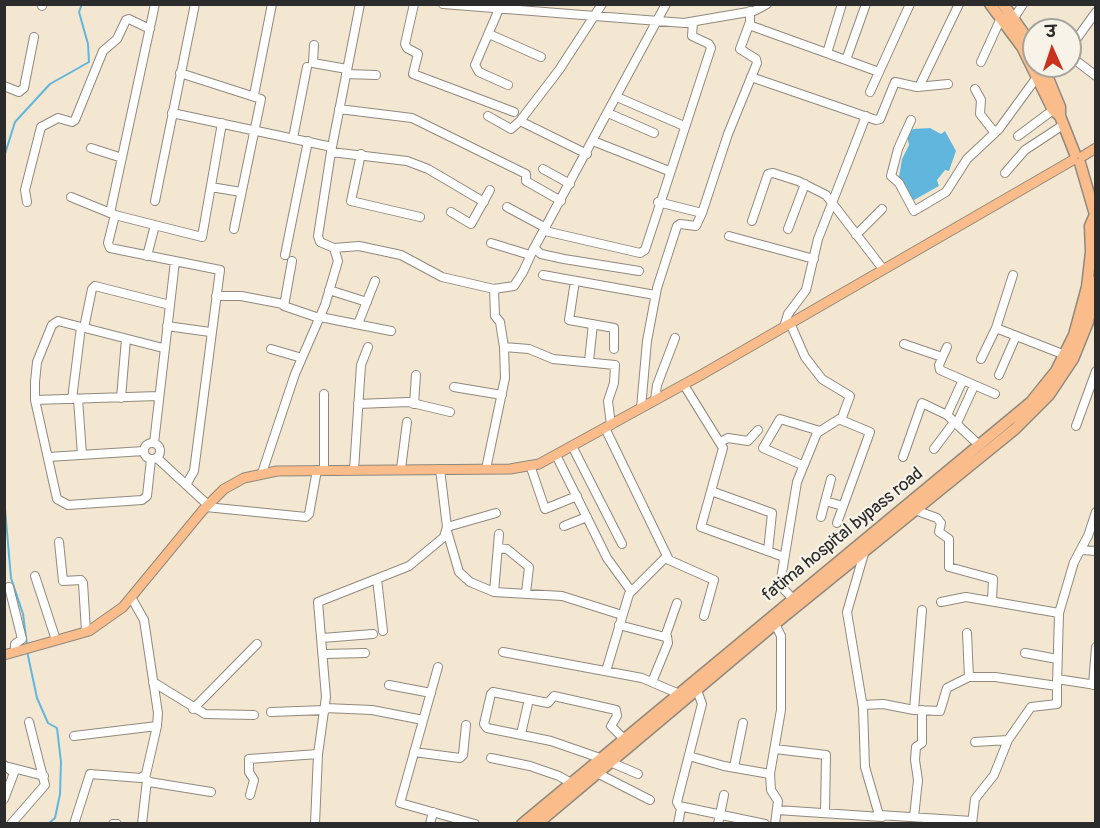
<!DOCTYPE html>
<html>
<head>
<meta charset="utf-8">
<style>
	body { margin:0 }
	#map { position:relative; width:1100px; height:828px; overflow:hidden; background:#f4e7d1; font-family:Pangolin,"Playpen Sans Deva",sans-serif }
	canvas { display:block }
	.frame { position:absolute; inset:0; border:6px solid #2b2b2b; pointer-events:none }
	.north { position:absolute; left:1022px; top:18px; width:60px; height:60px; box-sizing:border-box; background:#f7f3e8; border:2px solid #a5a39c; border-radius:50%; rotate:357deg; font-size:16px; font-weight:700; line-height:24px; text-align:center; color:#2b2b2b }
	.north::after { content:''; display:block; margin:auto; width:21px; height:27px; background:#c8321e; clip-path:polygon(50% 0,100% 100%,50% 72%,0 100%) }
</style>
</head>
<body>
<div id="map">
<canvas width="1100" height="828"></canvas>
<div class="frame"></div>
<div class="north">उ</div>
</div>
<script>
const c = document.querySelector('canvas').getContext('2d');
c.lineJoin = 'round';
function paint(path, color) { c.fillStyle = color; c.fill(path, 'evenodd'); }
const shape = rows => new Path2D(rows.map(r => 'M' + r).join(''));
function stroke(path, color, width, dash) { c.strokeStyle = color; c.lineWidth = width; c.lineCap = dash ? 'butt' : 'round'; c.setLineDash(dash || []); c.stroke(path); }
function drawText(font, color, halo, rows, align = 'center') {
  c.font = font + ' Pangolin,sans-serif'; c.lineWidth = 4.5; c.setLineDash([]); c.textBaseline = 'middle'; c.strokeStyle = halo; c.fillStyle = color; for (const [text, x, y, turn = 0] of rows) {
    c.save(); c.translate(x, y); c.rotate((+turn || 0) * Math.PI / 180); c.textAlign = isNaN(turn) ? turn : align; if (halo) c.strokeText(text, 0, 0); c.fillText(text, 0, 0); c.restore();
  }
}
const water = shape([
	[930,128,941,134,945,131,956,151,949,171,945,170,937,180,939,186,914,200,902,189,899,177,902,159,909,145,907,135,913,129]
]);
const stream = shape([
	[4,157,15,122,50,84,89,62,88,44,79,12,82,4],
	[4,497,11,578,23,614,27,645],
	[27,651,37,698,48,723,57,728,61,762,60,794,55,818,48,824]
]);
const minor = shape([
	[414,4,405,44,407,48,418,54,413,74,514,112],
	[443,4,684,23,754,11,767,4],
	[42,6,42,4],
	[499,9,475,65,479,72,508,85],
	[1014,18,1023,4],
	[749,25,879,72],
	[489,34,541,57],
	[314,45,313,63,347,69],
	[1070,48,1096,12],
	[827,53,842,4],
	[1070,56,1096,76],
	[846,60,866,4],
	[981,62,1001,18],
	[180,73,261,99,234,229],
	[346,74,376,75],
	[751,77,876,120,880,119,895,82,917,87,948,84],
	[4,86,19,92,24,88,34,37],
	[919,87,959,4],
	[975,89,981,100,980,114,995,133],
	[870,92,910,4],
	[254,95,272,4],
	[617,97,684,126],
	[339,109,412,118,526,174,526,181,561,201],
	[172,113,332,147],
	[608,113,654,133],
	[488,116,511,129,520,121,587,154],
	[911,120,898,149,891,176,899,183,914,211,946,192,967,159,999,129,1037,77],
	[520,121,559,70,602,4],
	[1018,136,1053,110],
	[293,138,307,67],
	[593,141,669,171],
	[91,148,122,158],
	[331,152,407,161,428,169,484,202],
	[361,154,351,201,420,217],
	[543,169,570,184],
	[1005,173,1025,150,1063,125],
	[211,187,241,192],
	[71,197,115,215,108,243,110,248,220,270,194,471,186,485],
	[155,201,195,4],
	[27,202,25,190,41,127,58,118,72,122,75,120,103,51,117,39,126,20,129,19,150,29],
	[658,202,702,213,728,134,757,63,756,59,740,49,750,22,750,11],
	[507,207,546,228],
	[451,212,471,224,490,190],
	[110,213,155,4],
	[115,215,202,237,222,123],
	[752,221,768,174,773,173,798,181,826,195,883,269],
	[788,229,805,184],
	[545,231,640,253,645,250,711,48,709,44,692,36,693,22],
	[856,235,882,209],
	[729,236,814,259],
	[491,243,530,255],
	[334,248,359,246,401,255,442,277,494,289,495,316,500,322,504,347,505,378,486,469],
	[534,248,541,254,564,259,639,271],
	[285,255,308,141],
	[147,256,155,225],
	[292,261,284,306,319,318],
	[543,275,655,295],
	[575,281,569,320,614,328,614,349],
	[494,289,514,286,523,272,533,250,666,4],
	[329,290,367,302],
	[216,296,241,296,283,304],
	[170,305,175,261],
	[320,317,391,331],
	[790,323,805,357,822,379,850,396,841,420,870,432,837,523],
	[358,324,375,281],
	[167,326,210,332],
	[81,327,58,321,52,325,37,362,35,382,35,400,57,499,68,505,142,500,147,496,151,459],
	[784,327,788,314,806,290,818,239,866,116],
	[84,328,92,289,95,286,170,305,154,443],
	[996,328,1065,355],
	[904,344,942,357],
	[504,347,529,349,553,359,615,365,614,383,608,401,611,425],
	[947,347,939,365,940,370,995,394],
	[271,349,302,358],
	[981,359,996,328,1013,275],
	[589,361,593,324],
	[999,375,1016,336],
	[684,385,723,448,701,527,784,557],
	[454,387,502,395],
	[324,394,324,470],
	[121,398,126,339],
	[72,399,81,327,163,348],
	[78,399,82,455],
	[35,400,158,396],
	[655,400,657,385,675,338],
	[358,404,408,402,450,412],
	[414,404,416,375],
	[641,408,647,341,657,288,677,226,680,224,696,226,702,213],
	[947,415,962,382],
	[957,423,974,386],
	[1076,426,1096,371],
	[605,428,669,560,714,580,704,616],
	[720,442,728,438,748,441,758,430],
	'144 451a8 8 0 1 1 16 0a8 8 0 1 1-16 0Z',
	[572,446,622,544],
	[934,449,955,421],
	[556,455,607,558,631,591],
	[48,457,144,451],
	[903,457,922,403,947,415,979,445],
	[157,458,208,505],
	[530,465,545,509,577,496],
	[802,465,763,448,780,419,820,431],
	[401,469,407,422],
	[354,470,361,365,368,347],
	[262,473,295,374,325,305,338,261,334,248,320,242,318,236,331,152,360,4],
	[711,491,772,513,768,551],
	[825,501,843,506],
	[206,507,306,517,309,514,317,470],
	[912,509,937,518,941,523,939,532,949,539,949,567,993,579,992,601],
	[821,517,831,479],
	[564,526,587,517],
	[447,527,496,513],
	[447,531,459,572,470,582,494,592,562,596,622,615],
	[59,542,63,581,81,580,83,583,86,631],
	[498,548,507,549,529,567,526,593],
	[865,550,847,612,863,708,865,767,879,815,972,821],
	[1082,550,1096,551],
	[35,576,56,640],
	[377,579,383,631],
	[9,587,22,639,15,644,15,652],
	[494,592,499,534],
	[792,598,780,585,797,482,817,433,841,418],
	[941,602,966,597,1059,613],
	[773,620,781,636,781,710,770,774,771,790,778,801,775,824],
	[619,625,665,637,677,603],
	[967,633,969,677],
	[322,638,373,634],
	[503,652,642,678,677,693],
	[1025,653,1057,659],
	[324,654,365,653],
	[438,667,400,803,475,824],
	[606,671,629,594,667,556],
	[1057,679,1096,685],
	[153,682,205,714,254,715],
	[652,682,668,643,667,636],
	[389,685,431,693],
	[1093,685,1096,647],
	[697,690,702,704,677,802,679,806,765,824],
	[863,705,883,704,914,710,922,610],
	[325,708,372,710,423,720],
	[193,709,257,644],
	[914,710,940,711,947,688,969,677,995,677,1057,686,1059,613,1074,562,1088,536,1096,512],
	[271,712,325,710],
	[521,734,529,699],
	[74,736,157,726],
	[975,742,1008,740],
	[775,749,826,755,825,813],
	[414,752,460,758,463,755,466,725],
	[689,756,724,766,770,774],
	[491,758,530,766,559,776,571,783],
	[600,758,551,741,487,728,484,724,491,694,493,692,548,703,554,696,616,710,617,716,611,726,624,739],
	[610,762,638,774],
	[4,765,14,773,4,799],
	[9,767,44,776],
	[734,767,743,723],
	[597,773,650,800],
	[149,782,211,792],
	[250,795,254,780,249,772,249,759,318,754],
	[777,810,882,817],
	[914,817,918,780,915,760,916,747,922,743,922,710],
	[11,824,45,785,29,722],
	[74,824,90,774,141,778,146,774,157,726,158,713,144,620,131,597],
	[113,824,117,824],
	[142,824,147,780],
	[315,824,318,754,326,697,318,602,409,566,444,537,447,527,440,469],
	[430,824,433,812],
	[678,824,681,808],
	[718,824,724,795],
	[972,824,975,799,994,775,1008,740,1031,707,1057,704,1057,686]
]);
const major = shape([
	[1083,156,1096,148],
	[4,655,89,631,123,607,203,510,224,489,244,478,277,471,510,469,539,464,701,375,1073,160]
]);
const highway = shape([
	[990,4,1022,47,1053,110,1060,116],
	[1003,4,1034,48],
	[1043,66,1060,107,1060,116,1075,154],
	[1080,163,1096,218],
	[522,824,1031,402,1056,371,1074,335,1087,287,1091,252,1090,226,1094,217],
	[537,824,776,623,1015,429,1049,395,1073,359,1088,322,1096,281]
]);
const streetNames = [
	["fatima hospital bypass road",843,535,-39]
];
paint(water, '#61b6dd');
stroke(stream, '#61b6dd', 2);
stroke(minor, '#90897e', 10);
stroke(major, '#90897e', 11);
stroke(highway, '#90897e', 13);
stroke(minor, '#fff', 8);
stroke(major, '#f9bc8a', 9);
stroke(highway, '#f9bc8a', 10);
drawText('18px', '#2b2b2b', '#f7f3e8', streetNames);
</script>
</body>
</html>
